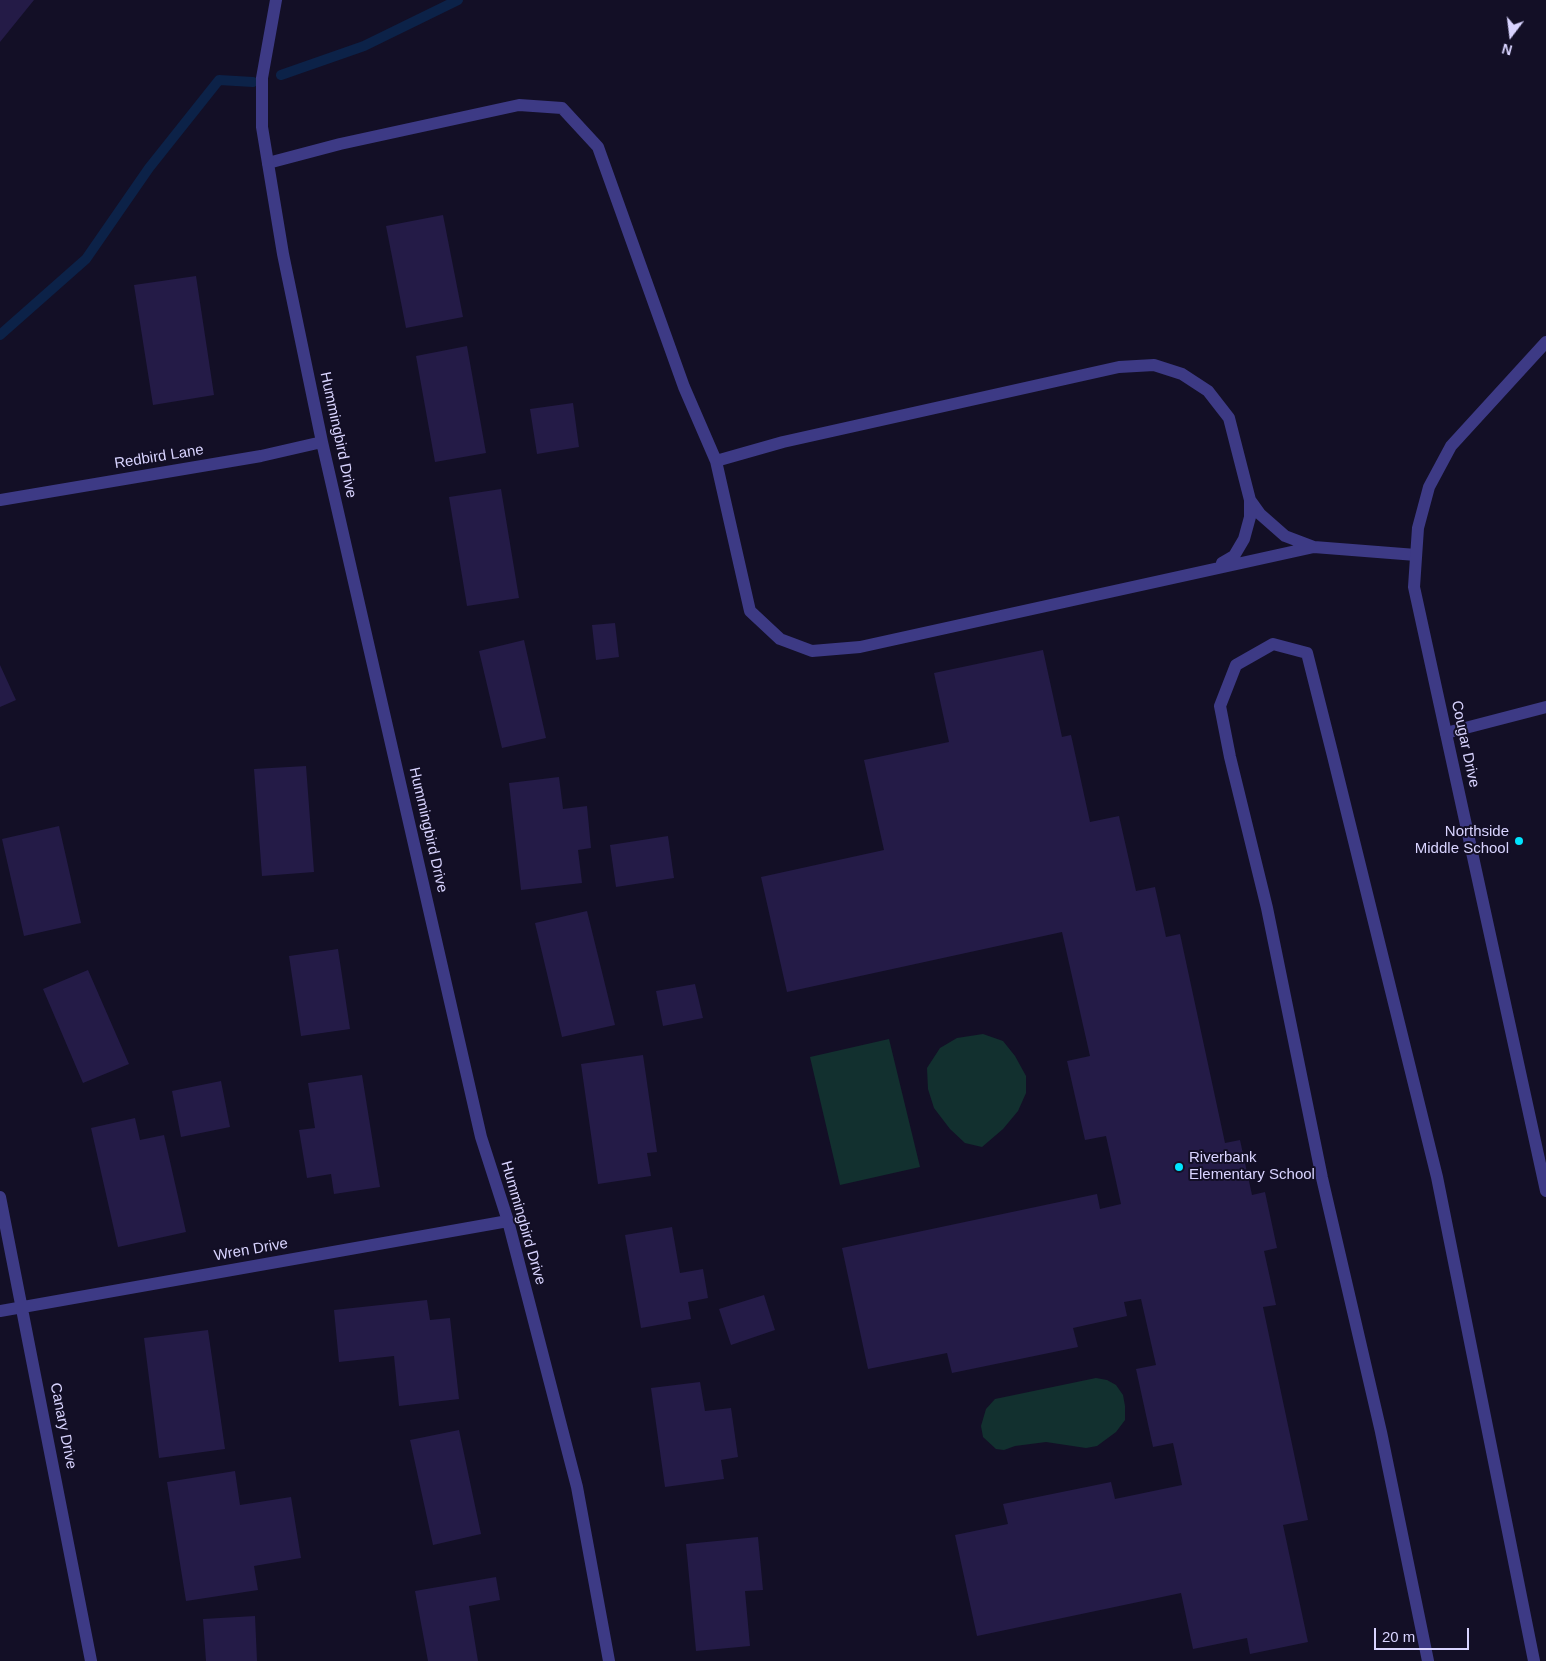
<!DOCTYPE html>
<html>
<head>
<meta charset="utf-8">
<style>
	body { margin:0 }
	#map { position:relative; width:1546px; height:1661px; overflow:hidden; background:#130f26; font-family:Helvetica,sans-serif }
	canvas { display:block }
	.north { position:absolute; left:1486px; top:10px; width:50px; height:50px; -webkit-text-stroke:4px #130f26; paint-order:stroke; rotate:195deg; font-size:14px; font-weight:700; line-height:20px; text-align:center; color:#d9d4ff }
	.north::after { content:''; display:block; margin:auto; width:18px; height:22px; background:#d9d4ff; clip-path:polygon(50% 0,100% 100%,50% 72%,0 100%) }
	.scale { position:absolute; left:1374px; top:1628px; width:95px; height:22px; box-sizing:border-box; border:2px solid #d9d4ff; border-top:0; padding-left:6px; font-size:15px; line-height:18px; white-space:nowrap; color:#d9d4ff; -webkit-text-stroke:4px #130f26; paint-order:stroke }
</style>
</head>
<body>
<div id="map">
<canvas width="1546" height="1661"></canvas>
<div class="north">N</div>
<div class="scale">20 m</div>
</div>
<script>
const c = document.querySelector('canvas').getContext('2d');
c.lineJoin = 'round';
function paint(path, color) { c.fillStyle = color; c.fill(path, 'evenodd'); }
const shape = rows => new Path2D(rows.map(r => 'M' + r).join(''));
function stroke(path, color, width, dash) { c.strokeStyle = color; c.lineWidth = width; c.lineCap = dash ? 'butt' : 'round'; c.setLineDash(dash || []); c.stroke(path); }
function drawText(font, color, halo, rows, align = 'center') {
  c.font = font + ' Helvetica,sans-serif'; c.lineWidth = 4; c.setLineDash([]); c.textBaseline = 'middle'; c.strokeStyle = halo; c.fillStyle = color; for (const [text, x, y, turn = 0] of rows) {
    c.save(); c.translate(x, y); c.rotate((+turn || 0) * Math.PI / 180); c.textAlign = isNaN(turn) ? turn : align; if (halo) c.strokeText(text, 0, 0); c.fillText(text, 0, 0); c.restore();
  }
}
const green = shape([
	[983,1034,1003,1041,1015,1056,1026,1076,1026,1093,1018,1111,1003,1129,982,1147,965,1143,950,1129,934,1108,928,1089,927,1068,940,1048,957,1038],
	[889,1039,920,1167,840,1185,810,1057],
	[1096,1378,1107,1380,1116,1385,1123,1395,1125,1406,1125,1420,1116,1432,1097,1446,1086,1448,1046,1442,1015,1446,1004,1450,996,1449,983,1437,981,1426,986,1409,995,1399]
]);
const stream = shape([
	[281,75,364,46,458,0],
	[0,335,86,259,149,168,219,80,253,82]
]);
const building = shape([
	[0,0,34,0,0,42],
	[443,215,463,317,406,328,386,226],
	[196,276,214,395,153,405,134,285],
	[467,346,486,453,435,462,416,356],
	[573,403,579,447,537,454,530,409],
	[501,489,519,598,467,606,449,497],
	[615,623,619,657,596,660,592,625],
	[524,640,546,738,502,748,479,651],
	[1043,650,1062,737,1071,735,1090,822,1119,816,1136,891,1155,887,1166,937,1180,934,1225,1143,1240,1140,1252,1195,1265,1192,1277,1248,1264,1251,1276,1305,1263,1307,1308,1520,1283,1525,1308,1642,1250,1654,1247,1638,1193,1649,1181,1593,977,1636,955,1535,1008,1524,1003,1504,1111,1482,1115,1499,1182,1485,1173,1443,1153,1447,1136,1369,1156,1365,1141,1299,1124,1302,1127,1316,1073,1328,1078,1347,952,1373,947,1353,868,1369,842,1248,1097,1194,1100,1209,1121,1204,1106,1136,1085,1140,1067,1061,1090,1056,1062,932,787,992,761,877,884,850,864,760,949,742,934,673],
	[0,665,16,700,0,707],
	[306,766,314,872,262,876,254,769],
	[559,777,563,809,587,806,591,848,578,850,582,883,521,890,509,783],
	[59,826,81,923,24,936,2,839],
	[668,836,674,878,616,887,610,845],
	[587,911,615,1025,562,1037,535,923],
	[338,949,350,1029,301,1036,289,956],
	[88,970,129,1064,83,1083,43,989],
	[695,984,703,1018,663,1026,656,991],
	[643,1055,657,1152,647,1153,651,1176,598,1184,581,1064],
	[362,1075,380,1187,334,1194,331,1174,307,1178,299,1130,315,1128,308,1083],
	[221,1081,230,1127,181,1137,172,1091],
	[135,1118,140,1140,164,1135,186,1232,118,1247,91,1128],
	[672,1227,680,1273,703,1269,708,1298,688,1302,691,1319,641,1328,625,1235],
	[764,1295,775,1330,731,1345,719,1309],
	[427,1300,430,1320,450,1318,459,1399,399,1406,394,1356,339,1362,334,1310],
	[208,1330,225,1449,159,1458,144,1338],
	[700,1382,705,1411,731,1408,738,1457,721,1460,724,1479,665,1487,651,1388],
	[459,1430,481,1534,433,1545,410,1440],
	[235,1471,240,1505,291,1497,301,1558,254,1566,258,1590,186,1601,167,1482],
	[758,1537,763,1590,745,1591,750,1646,696,1651,686,1544],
	[496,1577,500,1600,469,1606,478,1661,428,1661,415,1591],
	[255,1616,257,1661,206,1661,203,1619]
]);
const service = shape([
	[268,163,340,144,519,105,562,108,598,147,684,387,716,461],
	[1314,547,860,647,812,651,780,639,750,611,716,461,783,442,1119,367,1154,365,1182,374,1208,391,1229,418,1250,500,1260,514,1285,536,1314,547,1416,555],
	[1222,563,1234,556,1244,539,1250,517,1250,500],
	[1446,733,1546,707],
	[1428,1661,1381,1432,1322,1178,1267,908,1230,757,1220,706,1236,665,1273,644,1307,653,1332,752,1437,1177,1534,1661]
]);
const minor = shape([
	[276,0,262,78,262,127,283,254,322,442,481,1137,508,1221,577,1487,609,1661],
	[1546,342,1451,446,1429,487,1418,528,1414,587,1546,1191],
	[0,500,261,456,322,442],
	[0,1197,91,1661],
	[0,1311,508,1221]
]);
const markers = [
	[1519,841,5,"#00e5ff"],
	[1179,1167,5,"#00e5ff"]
];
const streetNames = [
	["Hummingbird Drive",338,435,78],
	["Redbird Lane",159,457,-9],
	["Cougar Drive",1465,744,78],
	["Hummingbird Drive",428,830,77],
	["Hummingbird Drive",523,1223,74],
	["Wren Drive",251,1250,-10],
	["Canary Drive",63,1426,79]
];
const poiNames = [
	["Northside",1509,832],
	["Middle School",1509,849],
	["Riverbank",1189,1158,"left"],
	["Elementary School",1189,1175,"left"]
];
paint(green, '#12302f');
stroke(stream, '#0c2248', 10);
paint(building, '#241b47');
stroke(service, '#3d3a85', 12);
stroke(minor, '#3d3a85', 12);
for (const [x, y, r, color] of markers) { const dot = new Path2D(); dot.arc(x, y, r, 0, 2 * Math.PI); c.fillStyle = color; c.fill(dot); stroke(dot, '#130f26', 2); }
drawText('15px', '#d9d4ff', '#130f26', streetNames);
drawText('15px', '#d9d4ff', '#130f26', poiNames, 'right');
</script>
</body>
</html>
